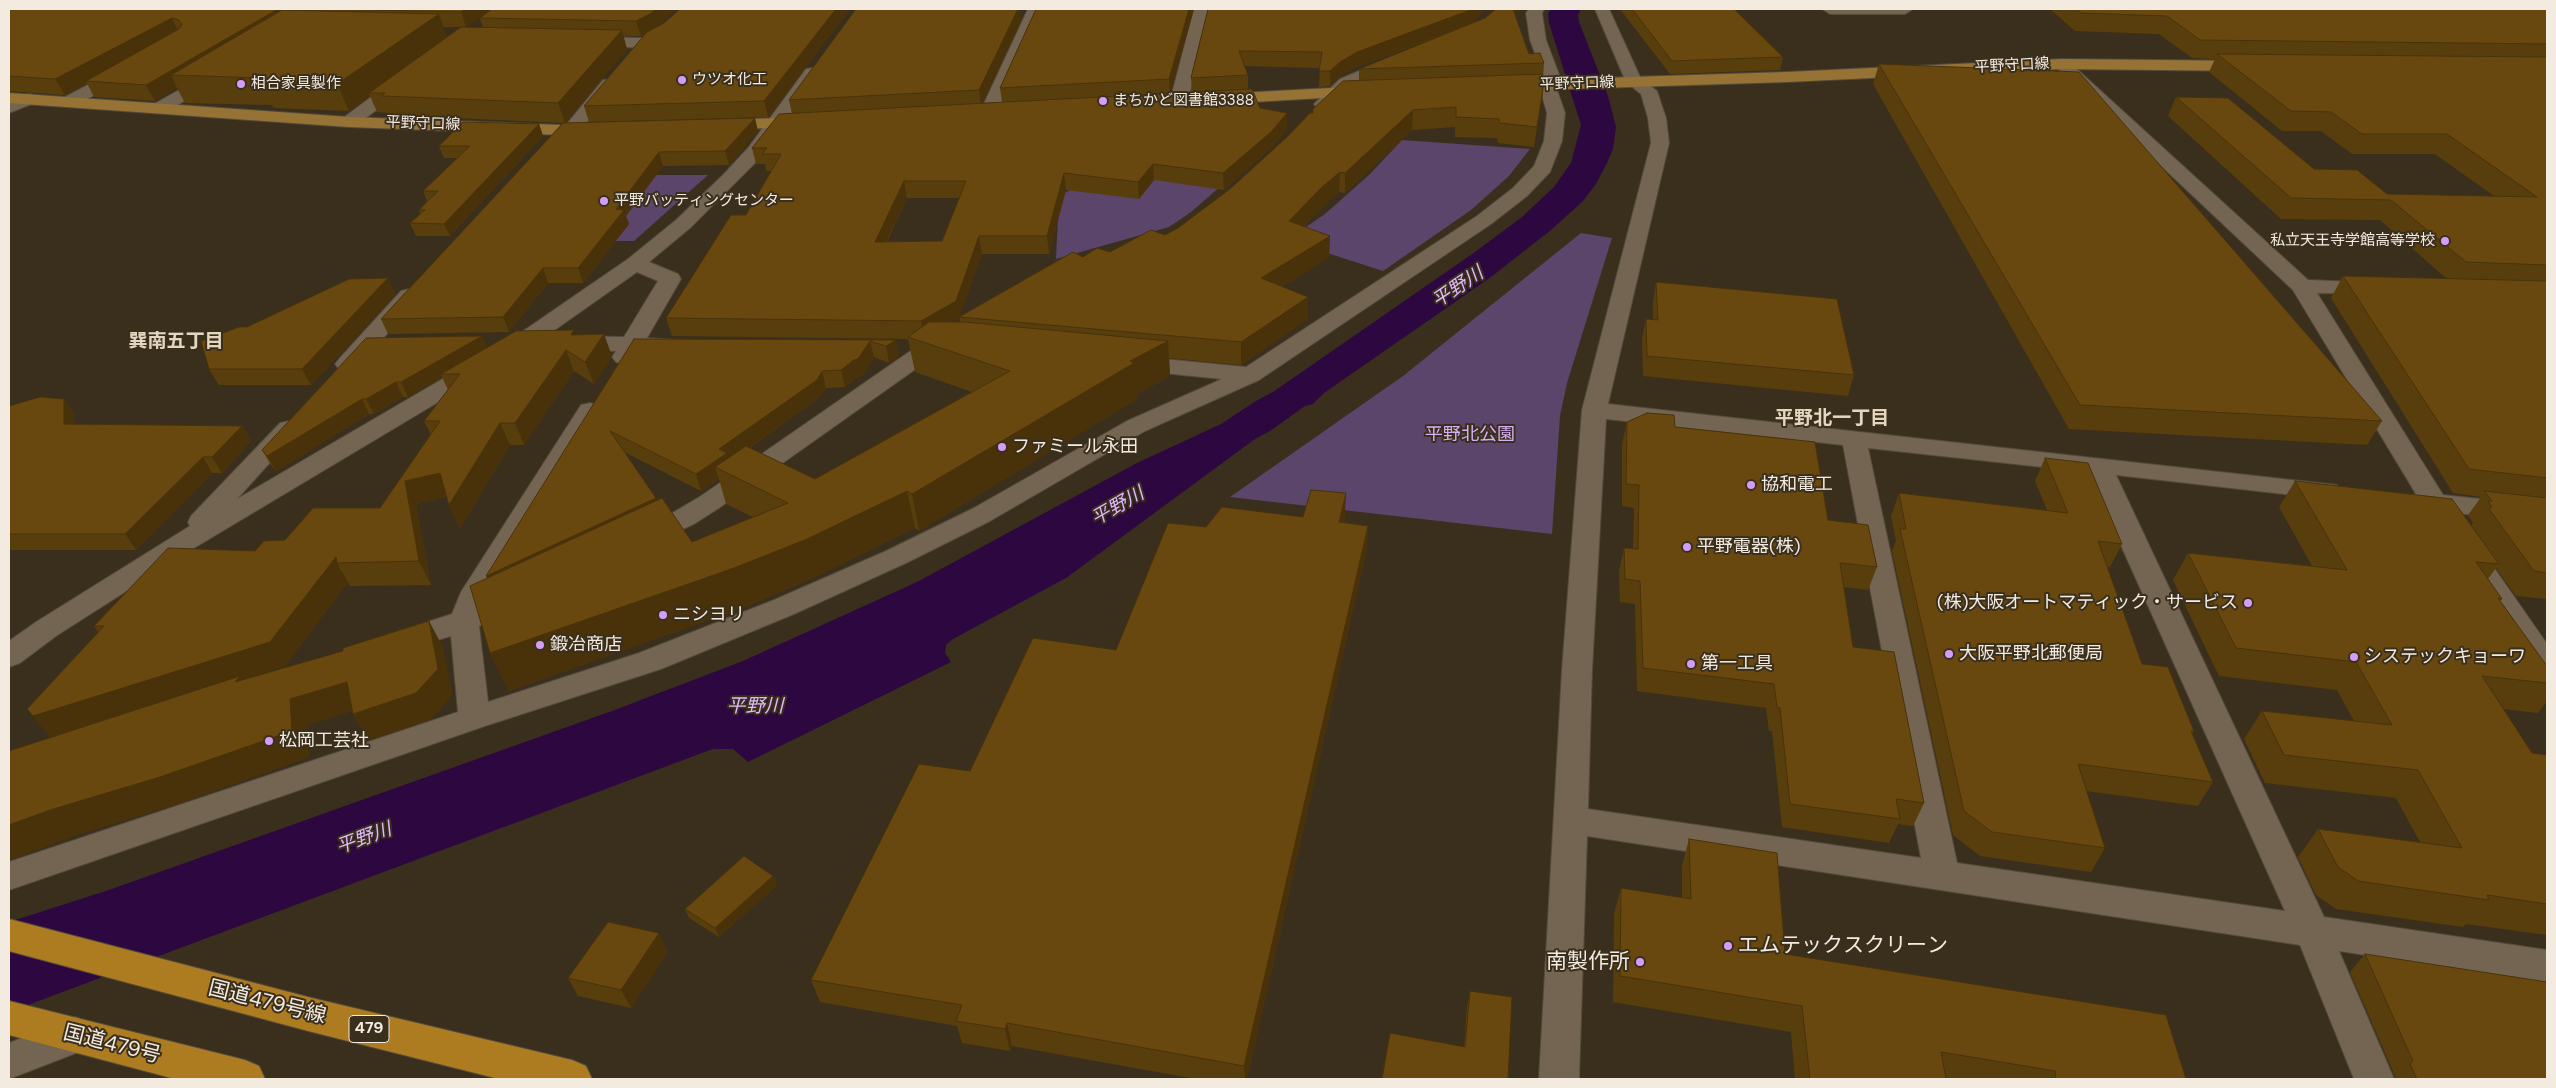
<!DOCTYPE html>
<html>
<head>
<meta charset="utf-8">
<style>
	body { margin:0 }
	#map { position:relative; width:2556px; height:1088px; overflow:hidden; background:#3a2f1d; font-family:"DM Sans",sans-serif }
	canvas { display:block }
	.frame { position:absolute; inset:0; border:10px solid #f3ebe0; pointer-events:none }
</style>
</head>
<body>
<div id="map">
<canvas width="2556" height="1088"></canvas>
<div class="frame"></div>
</div>
<script>
const c = document.querySelector('canvas').getContext('2d');
c.lineJoin = 'round';
function paint(path, color) { c.fillStyle = color; c.fill(path, 'evenodd'); }
const shape = rows => new Path2D(rows.map(r => 'M' + r).join(''));
function stroke(path, color, width, dash) { c.strokeStyle = color; c.lineWidth = width; c.lineCap = dash ? 'butt' : 'round'; c.setLineDash(dash || []); c.stroke(path); }
function drawText(font, color, halo, rows, align = 'center') {
  c.font = font + ' "DM Sans","Noto Sans JP",sans-serif'; c.lineWidth = 4; c.setLineDash([]); c.textBaseline = 'middle'; c.strokeStyle = halo; c.fillStyle = color; for (const [text, x, y, turn = 0] of rows) {
    c.save(); c.translate(x, y); c.rotate((+turn || 0) * Math.PI / 180); c.textAlign = isNaN(turn) ? turn : align; if (halo) c.strokeText(text, 0, 0); c.fillText(text, 0, 0); c.restore();
  }
}
const green = shape([
	[1402,140,1530,149,1509,176,1471,210,1383,271,1287,240,1325,214,1370,174],
	[1260,152,1191,212,1169,227,1056,259,1059,195,1152,156],
	[551,175,708,175,634,241,492,241],
	[1581,233,1612,238,1567,383,1560,416,1552,534,1230,497,1403,376]
]);
const water = shape([
	[1551,9,1581,9,1578,15,1579,22,1608,96,1616,127,1613,149,1607,163,1596,184,1583,201,1551,230,1491,277,1324,393,1313,404,1305,406,1270,431,1255,439,1066,578,953,639,946,645,945,653,951,662,748,762,733,749,713,749,702,753,9,1012,9,922,109,890,612,711,743,661,917,582,1137,463,1221,424,1256,401,1273,392,1475,252,1522,217,1554,187,1571,163,1581,125,1549,23,1548,14]
]);
const minor = shape([
	[256,9,327,9,328,10,320,15,264,14,256,9],
	[1028,9,1044,9,998,112,995,116,983,116,980,112,1028,9],
	[1194,9,1210,9,1188,101,1185,105,1179,106,1173,105,1170,101,1194,9],
	[1529,9,1544,9,1542,13,1546,40,1563,85,1557,90,1565,113,1562,141,1550,172,1527,196,1491,224,1259,380,1145,431,990,521,906,563,794,614,661,669,485,726,9,890,9,862,458,712,451,636,398,652,387,649,383,642,387,635,452,614,461,592,581,405,590,403,599,405,602,410,487,598,511,588,521,591,525,598,521,605,479,626,488,702,639,653,774,600,886,551,972,509,1127,421,1222,379,1132,370,1124,368,1120,363,1124,358,1132,356,1246,367,1477,216,1513,188,1534,166,1544,141,1547,113,1539,85,1545,80,1530,40,1526,13,1529,9],
	[1595,9,1609,9,1641,79,1657,91,1666,118,1669,143,1608,404,2337,485,2341,491,2337,497,2328,499,2116,475,2324,917,2547,950,2547,982,2339,951,2394,1079,2354,1079,2300,945,1587,836,1579,1079,1539,1079,1562,670,1582,410,1651,143,1648,118,1641,94,1626,82,1595,9],
	[1606,419,1843,445,1921,858,1588,809,1592,670,1606,419],
	[1868,448,2088,472,2285,911,1957,863,1868,448],
	[1822,9,1913,9,1905,14,1830,14,1822,9],
	[589,37,644,38,652,43,644,48,583,45,581,42,583,39,589,37],
	[1394,56,1400,58,1402,61,1400,64,1352,87,1329,108,1323,109,1317,108,1314,104,1340,79,1394,56],
	[2062,59,2068,61,2308,280,2381,283,2384,288,2381,293,2373,294,2317,293,2443,495,2547,506,2547,522,2454,513,2450,519,2441,521,2432,519,2426,510,2411,507,2407,501,2411,495,2416,494,2293,290,2056,67,2054,64,2062,59],
	[122,67,130,72,128,76,75,106,63,106,60,102,63,98,122,67],
	[812,68,820,73,762,156,690,228,649,262,678,274,681,279,647,338,677,340,680,345,677,350,639,351,632,362,624,364,616,362,612,357,616,351,570,350,562,348,559,343,562,338,570,336,624,337,658,281,637,272,532,346,189,551,56,636,20,663,9,667,9,641,36,622,190,526,188,522,191,516,280,423,289,421,298,423,301,428,237,499,516,336,628,259,676,220,723,175,748,148,806,69,812,68],
	[213,71,221,76,219,80,166,112,154,112,151,108,154,104,213,71],
	[404,76,410,77,412,81,410,85,355,126,343,126,340,122,343,118,398,77,404,76],
	[609,79,615,80,617,84,615,88,578,133,566,133,563,129,566,125,603,80,609,79],
	[28,94,34,95,37,99,34,103,9,113,9,102,28,94],
	[409,289,417,291,420,296,417,301,355,369,347,371,339,369,335,364,339,359,401,291,409,289],
	[943,332,951,334,954,339,951,344,719,508,694,524,653,543,643,546,633,543,629,537,633,531,674,512,701,496,935,334,943,332],
	[2480,560,2490,562,2547,644,2547,677,2536,674,2466,569,2470,562,2480,560],
	[75,1017,89,1022,94,1035,89,1048,9,1079,9,1043,75,1017]
]);
const major = shape([
	[2062,59,2250,61,2258,66,2250,71,2062,69,1787,82,1506,91,1500,90,1498,86,1500,82,1506,81,1787,72,2062,59],
	[1368,86,1374,87,1376,91,1374,95,1219,104,1213,103,1210,99,1213,95,1219,94,1368,86],
	[9,93,349,117,561,125,594,124,600,125,603,129,600,133,594,134,561,135,349,127,9,103,9,93],
	[809,117,815,118,818,122,815,126,719,130,713,129,710,125,713,121,719,120,809,117]
]);
const highway = shape([
	[9,919,312,998,572,1060,586,1066,592,1079,499,1079,312,1032,9,951,9,919],
	[9,1001,245,1060,259,1066,265,1079,175,1079,9,1035,9,1001]
]);
const wall = shape([
	[9,9,294,9,295,11,308,11,307,9,676,9,656,27,664,23,680,9,850,9,768,117,589,122,584,106,646,34,641,36,623,36,627,49,565,123,390,115,389,113,377,112,370,96,349,111,273,108,272,105,185,103,177,88,155,101,94,97,87,83,65,95,9,91,9,93],
	[482,16,480,18,483,28,447,37,443,27,466,27],
	[1036,9,1194,9,1170,93,1192,92,1191,78,1208,9,1485,9,1472,23,1524,9,1514,12,1529,54,1544,63,1543,78,1544,82,1534,147,1498,143,1497,138,1455,137,1455,127,1412,130,1345,193,1339,192,1321,209,1304,226,1330,236,1329,257,1282,287,1308,297,1308,319,1241,365,1169,358,1170,376,1137,394,1137,399,919,531,915,528,817,576,747,606,509,691,490,653,487,578,634,339,896,340,899,356,889,363,874,357,862,376,858,376,845,387,826,388,821,396,750,448,815,479,972,392,915,372,908,339,672,336,666,318,746,215,771,171,766,171,765,164,756,164,752,148,792,114,789,100,1021,21,982,103,1002,102,1000,88],
	[1464,27,1359,69,1359,80,1313,113,1230,189,1178,228,1165,235,1110,252,1083,257,959,317,982,254,1049,254,1066,190,1139,199,1154,180,1224,190,1272,147,1287,129,1287,113,1260,108,1248,89,1248,75,1244,66,1320,68,1319,87,1330,86,1339,77,1356,67],
	[907,198,959,198,942,241,887,242],
	[959,318,960,322,953,322,959,319],
	[624,452,701,491,719,479,726,504,753,517,692,542,656,500],
	[1620,9,1734,9,1783,57,1780,70,1670,74],
	[2050,9,2547,9,2547,599,2516,596,2496,568,2488,579,2502,599,2500,601,2547,666,2547,701,2538,713,2503,709,2532,753,2547,755,2547,935,2466,924,2463,927,2336,909,2316,895,2298,857,2318,829,2420,842,2396,798,2265,783,2244,739,2262,711,2354,721,2337,690,2219,676,2173,580,2188,553,2312,566,2279,507,2295,481,2471,525,2473,523,2468,515,2481,497,2453,493,2331,298,2343,276,2447,279,2380,220,2281,219,2168,116,2176,97,2314,169,2387,194,2494,196,2435,154,2352,154,2321,131,2282,131,2209,72,2215,59,2192,58,2159,34,2075,31],
	[1879,64,2382,421,2367,445,2069,429,1873,84],
	[563,123,758,131,729,165,663,166,626,216,629,224,583,283,548,283,509,332,388,334,381,319],
	[539,124,543,136,450,236,416,236,410,223,420,214,419,210,427,201,423,191,457,158,444,158,439,146],
	[1656,282,1854,375,1848,396,1643,376,1642,339,1646,319,1653,320,1653,302],
	[396,294,311,385,219,385,209,369,247,327],
	[575,335,612,356,594,384,574,371,524,445,510,445,460,528,449,505,447,496,416,504,431,585,350,586,348,582,285,666,242,679,242,680,443,647,452,695,431,719,369,740,353,714,352,711,307,725,309,757,180,803,73,836,9,860,9,751,50,738,98,632,94,626,255,551,380,508,431,435,424,421,448,390,442,377,408,397,403,397,374,414,369,414,276,471,271,465,262,450,482,336,487,348],
	[64,399,74,414,74,424,242,426,251,441,222,473,212,473,136,550,9,550,9,406],
	[1627,422,1675,427,1828,520,1877,567,1868,590,1844,587,1853,647,1924,803,1913,826,1898,824,1889,843,1782,827,1772,731,1769,731,1766,708,1637,691,1635,604,1620,602,1619,571,1624,548,1633,549,1634,508,1622,506,1622,444],
	[2045,458,2122,544,2110,567,2107,567,2142,664,2194,731,2192,734,2213,782,2198,806,2086,791,2105,848,2091,872,1980,856,1953,835,1892,551,1896,541,1891,516,1899,493,2047,510,2035,481],
	[1345,515,1344,522,1368,526,1367,548,1247,1079,1196,1079,1012,1046,1010,1051,962,1043,957,1026,820,1002,811,980,970,771,1116,650,1206,527,1303,517],
	[1689,839,1785,954,2186,1079,1795,1079,1791,1032,1613,1002,1614,914,1621,888,1682,898,1682,866],
	[773,876,777,885,719,937,689,918,685,909],
	[668,951,631,1008,578,996,568,978],
	[2365,954,2547,1079,2394,1079,2396,1078,2350,972],
	[1470,991,1508,1079,1464,1047,1467,1007]
]);
const shadedWall = shape([
	[278,9,294,9,297,16,171,75,177,88,155,101,146,85],
	[466,9,493,9,466,27,461,12],
	[656,9,676,9,654,29,641,36,636,21],
	[836,9,850,9,768,117,764,101],
	[1018,9,1020,9,1021,21,981,106,979,90],
	[1189,9,1194,9,1170,95,1169,79],
	[1473,9,1485,9,1472,23,1356,67,1339,77,1330,86,1330,71,1340,62,1357,52],
	[1509,9,1524,9,1508,14],
	[439,14,448,40,369,93,370,96,349,111,337,84],
	[172,18,179,33,86,81,87,83,65,95,55,79],
	[622,30,627,49,565,123,558,103],
	[1544,82,1542,101,1534,147,1537,127],
	[1413,110,1412,130,1345,193,1345,173],
	[1287,113,1287,129,1272,147,1224,190,1223,173],
	[755,118,758,131,729,165,725,151],
	[539,124,543,136,450,236,444,224],
	[659,152,663,166,626,216,629,224,583,283,578,268,616,209],
	[1153,164,1154,180,1139,199,1138,182],
	[1340,172,1339,192,1321,209,1289,242,1289,221,1321,188],
	[1064,173,1066,190,1049,254,1047,236],
	[904,181,907,198,878,259,875,242],
	[979,236,982,254,959,319,924,339,921,321],
	[1330,236,1329,257,1261,300,1261,278],
	[543,268,548,283,509,332,503,317],
	[388,278,396,294,311,385,302,369],
	[1308,297,1308,319,1241,365,1241,342],
	[604,334,612,356,594,384,585,362],
	[482,336,488,350,441,374,442,377,408,397,401,382],
	[896,340,899,356,889,363,886,346],
	[870,341,874,357,862,376,858,376,845,387,841,370],
	[1168,341,1170,376,1137,394,1137,399,919,531,912,494,1130,361],
	[566,350,574,371,524,445,515,423],
	[822,371,826,388,821,396,730,462,715,467,719,479,701,491,696,474,719,449],
	[396,382,403,397,374,414,366,399],
	[64,399,74,414,74,440,64,424],
	[362,399,369,414,276,471,267,456],
	[500,423,510,445,460,528,449,505],
	[242,426,251,441,222,473,212,457],
	[203,457,212,473,136,550,125,534],
	[440,473,450,495,416,504,431,585,419,561,405,481],
	[907,491,915,528,817,576,747,606,509,691,490,653],
	[1346,493,1345,515,1339,544,1339,522],
	[656,498,662,516,494,594,486,576],
	[1368,526,1367,548,1247,1079,1245,1079,1244,1066],
	[336,557,337,563,348,582,285,666,242,679,257,702,52,740,33,716],
	[429,621,443,647,452,695,431,719,369,740,353,714],
	[347,682,363,708,307,725,309,757,180,803,73,836,9,860,9,825,290,699],
	[773,876,777,885,719,937,715,928],
	[659,933,668,951,631,1008,621,990],
	[1007,1023,1012,1046,1010,1051,1005,1029]
]);
const building = shape([
	[9,9,278,9,146,85,86,81,179,29,182,24,179,20,172,18,55,79,9,76,9,9],
	[321,9,466,9,461,12,321,9],
	[492,9,656,9,650,14,636,21,480,18,492,9],
	[680,9,836,9,764,101,584,106,647,32,664,23,680,9],
	[856,9,1018,9,979,90,789,100,856,9],
	[1036,9,1189,9,1169,79,1000,88,1036,9],
	[1208,9,1473,9,1357,52,1340,62,1330,71,1319,71,1322,52,1239,51,1248,75,1191,78,1208,9],
	[1496,9,1513,9,1529,54,1540,53,1544,63,1359,69,1485,18,1496,9],
	[1632,9,1734,9,1783,57,1672,61,1632,9],
	[2076,9,2547,9,2547,44,2200,40,2167,16,2081,13,2076,9],
	[282,10,439,14,337,84,260,80,264,78,171,75,282,10],
	[461,27,622,30,558,103,382,96,385,93,369,93,461,27],
	[2217,54,2547,57,2547,265,2466,262,2391,200,2291,198,2176,97,2228,98,2314,169,2357,170,2387,194,2537,197,2447,134,2362,134,2331,112,2291,111,2217,54],
	[1879,64,2079,72,2382,421,2080,405,1879,64],
	[1542,74,1544,82,1537,127,1500,123,1499,119,1456,117,1456,107,1413,110,1345,173,1340,172,1321,188,1289,221,1330,236,1261,278,1308,297,1241,342,959,317,1073,252,1083,257,1097,248,1110,252,1151,230,1165,235,1178,228,1230,189,1287,137,1310,113,1313,113,1313,109,1343,81,1542,74],
	[1252,89,1260,108,1287,113,1272,131,1223,173,1153,164,1138,182,1064,173,1047,236,979,236,956,301,921,321,666,318,731,215,746,215,781,154,762,154,767,148,752,148,779,114,1252,89],
	[904,181,966,181,942,241,875,242,904,181],
	[755,118,725,151,659,152,616,209,624,210,578,268,543,268,503,317,381,319,563,123,755,118],
	[463,122,539,124,444,224,410,223,425,210,419,210,438,191,423,191,470,146,439,146,463,122],
	[2343,276,2547,281,2547,478,2469,469,2343,276],
	[388,278,302,369,209,369,201,341,239,327,247,327,349,279,388,278],
	[1656,282,1837,299,1854,375,1647,356,1646,319,1658,320,1656,282],
	[929,322,964,322,1168,341,1130,361,1134,363,912,494,907,491,807,539,734,568,490,653,470,586,662,498,692,542,788,503,715,467,746,446,815,479,1010,371,908,337,929,322],
	[574,330,571,335,604,334,585,362,566,350,515,423,500,423,449,505,440,473,405,481,419,561,337,563,336,557,270,642,33,716,27,709,104,626,94,626,168,548,255,551,264,541,285,540,313,508,380,508,440,421,424,421,460,374,441,374,516,331,574,330],
	[482,336,401,382,396,382,366,399,362,399,267,456,262,450,366,338,482,336],
	[634,339,896,340,886,346,870,341,858,359,854,360,841,370,822,371,817,380,719,449,727,453,696,474,610,431,656,498,486,576,634,339],
	[40,397,64,399,64,424,242,426,212,457,203,457,125,534,9,534,9,406,40,397],
	[1647,413,1674,415,1675,427,1815,442,1828,520,1868,525,1877,567,1840,563,1853,647,1894,652,1924,803,1896,799,1900,819,1790,804,1780,708,1777,707,1774,684,1643,668,1640,581,1625,579,1624,548,1638,549,1639,485,1626,484,1627,422,1647,413],
	[2045,458,2088,463,2122,544,2098,541,2142,664,2168,667,2194,731,2191,731,2213,782,2078,764,2105,848,1992,832,1964,811,1900,529,1906,529,1899,493,2068,513,2045,458],
	[2295,481,2452,499,2499,564,2476,562,2502,599,2498,598,2547,666,2547,683,2482,676,2532,753,2547,755,2547,904,2487,895,2489,900,2358,881,2338,867,2318,829,2462,848,2418,770,2284,755,2262,711,2392,725,2356,662,2236,648,2188,553,2347,570,2295,481],
	[1311,490,1346,493,1339,522,1368,526,1244,1066,1007,1023,1005,1029,956,1021,962,1005,811,980,919,764,970,771,1033,638,1116,650,1168,523,1206,527,1222,507,1303,517,1311,490],
	[2484,491,2547,498,2547,573,2534,571,2489,509,2492,507,2488,501,2492,501,2484,491],
	[429,621,438,669,416,693,353,714,347,682,290,699,292,731,160,777,50,810,9,825,9,751,240,676,235,682,343,651,343,648,429,621],
	[1689,839,1777,853,1785,954,2166,1015,2186,1079,2056,1079,2055,1071,1941,1052,1946,1079,1810,1079,1802,1006,1620,976,1621,888,1691,899,1689,839],
	[744,856,773,876,715,928,685,909,744,856],
	[608,922,659,933,621,990,568,978,608,922],
	[2365,954,2547,982,2547,1079,2417,1079,2410,1064,2413,1061,2365,954],
	[1470,991,1512,997,1508,1079,1382,1079,1390,1033,1465,1047,1470,991]
]);
const markers = [
	[682,80,5,"#d49cfb"],
	[241,84,5,"#d49cfb"],
	[1103,101,5,"#d49cfb"],
	[604,201,5,"#d49cfb"],
	[2445,241,5,"#d49cfb"],
	[1002,447,5,"#d49cfb"],
	[1751,485,5,"#d49cfb"],
	[1687,547,5,"#d49cfb"],
	[2248,603,5,"#d49cfb"],
	[663,615,5,"#d49cfb"],
	[540,645,5,"#d49cfb"],
	[1949,654,5,"#d49cfb"],
	[2354,657,5,"#d49cfb"],
	[1691,664,5,"#d49cfb"],
	[269,741,5,"#d49cfb"],
	[1728,946,5,"#d49cfb"],
	[1640,962,5,"#d49cfb"]
];
const farStreetnames = [
	["平野守口線",2012,66,-3],
	["平野守口線",1577,84,-2],
	["平野守口線",423,124,2]
];
const farPoinames = [
	["ウツオ化工",692,80],
	["相合家具製作",251,84],
	["まちかど図書館3388",1113,101],
	["平野バッティングセンター",614,201],
	["私立天王寺学館高等学校",2435,241,"right"]
];
const shields = [
	[369,1029,40]
];
const shieldNames = [
	["479",369,1029]
];
const parkNames = [
	["平野北公園",1470,435]
];
const poiNames = [
	["ファミール永田",1012,447],
	["協和電工",1761,485],
	["平野電器(株)",1697,547],
	["(株)大阪オートマティック・サービス",2238,603,"right"],
	["ニシヨリ",673,615],
	["鍛冶商店",550,645],
	["大阪平野北郵便局",1959,654],
	["システックキョーワ",2364,657],
	["第一工具",1701,664],
	["松岡工芸社",279,741]
];
const waterNames = [
	["平野川",1458,288,-34],
	["平野川",1118,507,-30],
	["平野川",755,707],
	["平野川",364,839,-20]
];
const neighbourhoodNames = [
	["巽南五丁目",176,342],
	["平野北一丁目",1832,419]
];
const nearPoinames = [
	["エムテックスクリーン",1738,946],
	["南製作所",1630,962,"right"]
];
const nearStreetnames = [
	["国道479号線",267,1003,14],
	["国道479号",112,1045,14]
];
paint(green, '#5b456b');
paint(water, '#2c0740');
stroke(minor, '#534a3a', 2);
stroke(major, '#534a3a', 2);
stroke(highway, '#534a3a', 2);
paint(minor, '#736552');
paint(major, '#967335');
paint(highway, '#ad7c21');
paint(wall, '#593e0d');
paint(shadedWall, '#49320a');
paint(building, '#68480f');
stroke(building, '#49320a', 1);
for (const [x, y, r, color] of markers) { const dot = new Path2D(); dot.arc(x, y, r, 0, 2 * Math.PI); c.fillStyle = color; c.fill(dot); stroke(dot, '#3a2f1d', 2); }
drawText('15px', '#f3ebe0', '#3a2f1d', farStreetnames);
drawText('15px', '#f3ebe0', '#3a2f1d', farPoinames, 'left');
for (const [x, y, w] of shields) { const box = new Path2D(); box.roundRect(x - w / 2, y - 13.5, w, 27, 4); c.fillStyle = '#3a2f1d'; c.fill(box); stroke(box, '#f3ebe0', 1); }
drawText('bold 16px', '#f3ebe0', null, shieldNames);
drawText('18px', '#d8aff6', '#3a2f1d', parkNames);
drawText('18px', '#f3ebe0', '#3a2f1d', poiNames, 'left');
drawText('italic 19px', '#e1b8ff', '#3a2f1d', waterNames);
drawText('bold 19px', '#e5d6c0', '#3a2f1d', neighbourhoodNames);
drawText('21px', '#f3ebe0', '#3a2f1d', nearPoinames, 'left');
drawText('21px', '#f3ebe0', '#3a2f1d', nearStreetnames);
</script>
</body>
</html>
